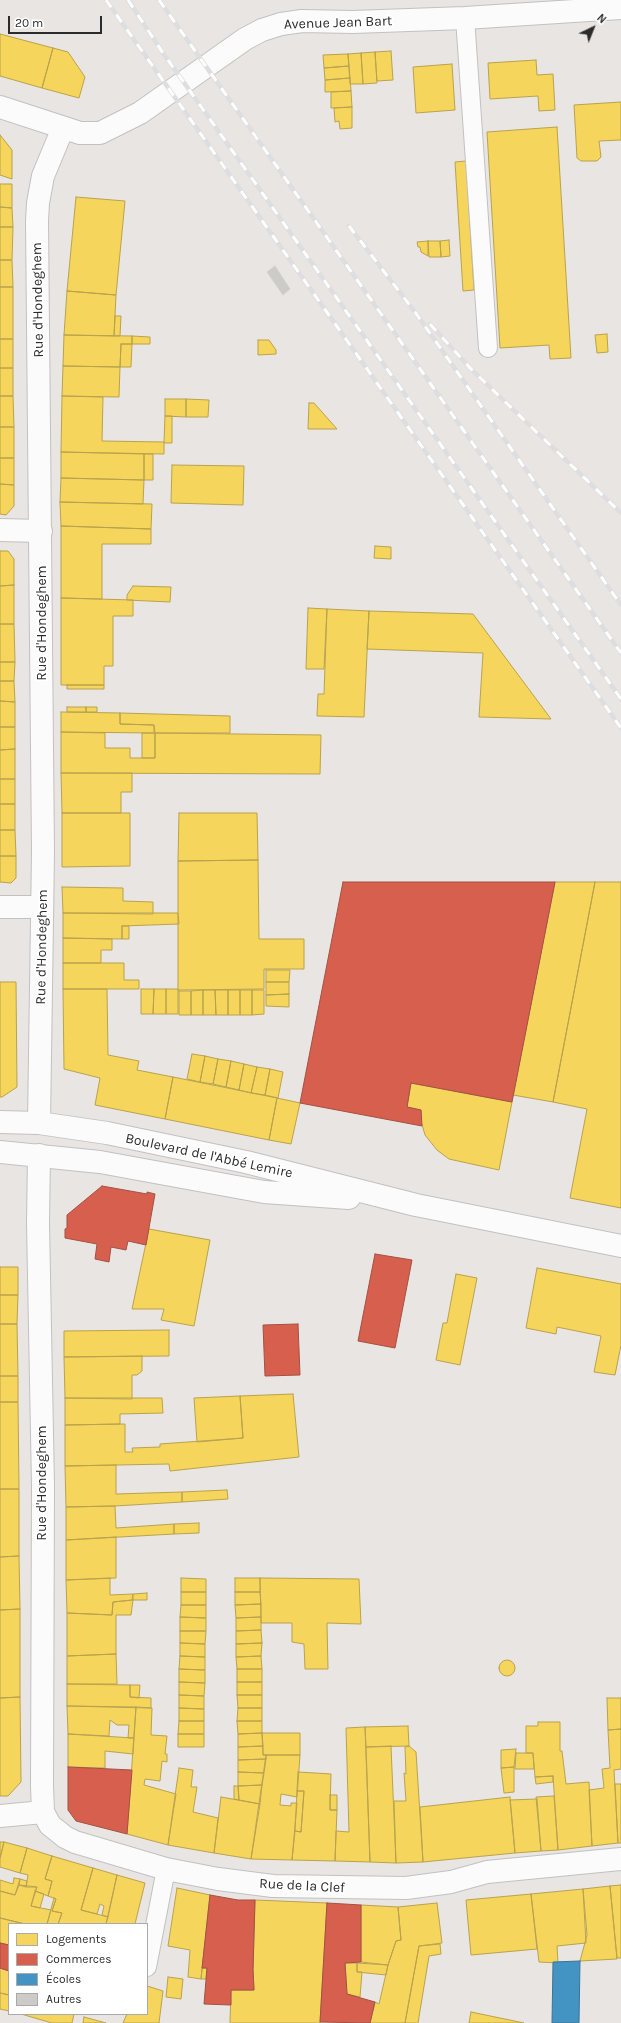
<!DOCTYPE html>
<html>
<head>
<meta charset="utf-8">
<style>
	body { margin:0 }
	#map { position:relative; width:621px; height:2023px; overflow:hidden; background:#e8e5e2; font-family:Karla,sans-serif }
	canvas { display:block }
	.legend { position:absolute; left:8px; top:1923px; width:140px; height:92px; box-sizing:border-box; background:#fff; border:1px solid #aaa; margin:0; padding:5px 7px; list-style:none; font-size:12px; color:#2b2b2b }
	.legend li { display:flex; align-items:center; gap:8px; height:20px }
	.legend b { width:20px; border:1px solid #aaa }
	.north { position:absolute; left:573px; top:8px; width:40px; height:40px; -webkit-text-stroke:3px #fff; paint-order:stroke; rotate:43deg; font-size:11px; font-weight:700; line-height:16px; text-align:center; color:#2b2b2b }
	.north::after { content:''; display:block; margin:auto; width:14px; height:18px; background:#2b2b2b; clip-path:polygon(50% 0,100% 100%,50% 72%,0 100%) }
	.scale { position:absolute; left:8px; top:16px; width:94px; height:18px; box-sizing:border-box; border:2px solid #2b2b2b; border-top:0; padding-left:5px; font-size:12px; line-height:14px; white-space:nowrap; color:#2b2b2b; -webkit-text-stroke:3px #fff; paint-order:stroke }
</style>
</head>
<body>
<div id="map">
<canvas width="621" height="2023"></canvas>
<ul class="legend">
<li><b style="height:11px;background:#f6d55c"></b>Logements</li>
<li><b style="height:11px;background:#d6604d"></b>Commerces</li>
<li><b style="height:11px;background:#4393c3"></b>Écoles</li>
<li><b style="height:11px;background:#cdcbc8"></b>Autres</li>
</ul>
<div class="north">N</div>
<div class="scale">20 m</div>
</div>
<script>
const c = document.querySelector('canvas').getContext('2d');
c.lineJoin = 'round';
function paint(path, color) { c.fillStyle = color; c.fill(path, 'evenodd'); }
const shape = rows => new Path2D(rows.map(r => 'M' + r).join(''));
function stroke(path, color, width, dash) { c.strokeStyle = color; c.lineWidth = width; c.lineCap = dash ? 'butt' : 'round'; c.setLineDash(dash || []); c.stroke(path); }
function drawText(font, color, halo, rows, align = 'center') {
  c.font = font + ' Karla,sans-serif'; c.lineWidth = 4; c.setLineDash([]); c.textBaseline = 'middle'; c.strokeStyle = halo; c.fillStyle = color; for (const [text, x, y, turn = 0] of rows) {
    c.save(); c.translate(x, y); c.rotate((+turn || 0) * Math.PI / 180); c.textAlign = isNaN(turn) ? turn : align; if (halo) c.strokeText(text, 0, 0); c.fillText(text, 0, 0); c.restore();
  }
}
const homes = shape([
	[0,34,53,48,42,88,0,76,0,34],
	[53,48,68,52,85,77,79,98,42,88,53,48],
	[391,51,393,80,377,81,375,52,391,51],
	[375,52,377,83,363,84,361,53,375,52],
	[361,53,363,84,350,84,348,54,361,53],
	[348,54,349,66,324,68,323,55,348,54],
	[536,60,537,75,553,74,555,110,539,111,538,96,490,99,488,63,536,60],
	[452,64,455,110,416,113,413,67,452,64],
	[349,66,350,78,325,80,324,68,349,66],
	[350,78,351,91,325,92,325,80,350,78],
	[351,91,352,107,331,108,331,92,351,91],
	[621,102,621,140,599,141,601,157,597,161,581,161,577,158,574,105,621,102],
	[352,107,352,128,340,129,339,121,335,122,334,108,352,107],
	[557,127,571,358,550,359,549,345,500,348,487,132,557,127],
	[0,135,12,150,12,179,0,175,0,135],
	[466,161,474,290,463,291,455,162,466,161],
	[0,184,12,184,12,208,0,207,0,184],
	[76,197,125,201,116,295,67,291,76,197],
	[0,207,12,208,13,227,0,227,0,207],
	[0,227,13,227,12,260,0,260,0,227],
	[449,240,450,256,441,257,440,241,449,240],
	[428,241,428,256,421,252,420,247,418,247,417,242,428,241],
	[428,241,440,241,441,257,429,257,428,241],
	[0,260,12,260,13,287,0,287,0,260],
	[0,287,13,287,13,339,0,339,0,287],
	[67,291,116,295,114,336,64,335,67,291],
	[115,316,121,316,120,336,114,336,115,316],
	[607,334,608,352,597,353,595,335,607,334],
	[64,335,132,336,132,344,121,344,120,367,63,366,64,335],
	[132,336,150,337,150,344,132,344,132,336],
	[0,339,13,339,13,368,0,368,0,339],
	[258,340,269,340,276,350,276,354,258,355,258,340],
	[121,344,132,344,131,367,120,367,121,344],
	[63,366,120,367,119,397,62,396,63,366],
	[0,368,13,368,13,396,0,396,0,368],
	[0,396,13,396,14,427,0,427,0,396],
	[62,396,103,397,102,441,164,442,164,454,61,452,62,396],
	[165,399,186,399,186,417,165,416,165,399],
	[186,399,209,400,208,417,186,417,186,399],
	[309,403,314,403,337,429,308,429,309,403],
	[165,416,172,416,172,443,164,443,165,416],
	[0,427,14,427,14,458,0,458,0,427],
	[61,452,144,454,144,480,61,478,61,452],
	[144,454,153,454,153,480,144,480,144,454],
	[0,458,14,458,14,485,0,484,0,458],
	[172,465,244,466,243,505,171,503,172,465],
	[61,478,144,480,143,504,60,502,61,478],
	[0,484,14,485,14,506,6,515,0,514,0,484],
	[60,502,152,504,151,529,61,526,60,502],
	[61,526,151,529,151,544,102,544,102,599,61,598,61,526],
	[375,546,391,547,391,559,374,558,375,546],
	[0,551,8,551,14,559,14,585,0,586,0,551],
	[14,585,14,624,0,624,0,586,14,585],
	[133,586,171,587,170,602,127,600,127,595,133,586],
	[61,598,133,600,133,616,113,616,113,666,104,666,104,685,61,685,61,598],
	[308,608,327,609,324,669,306,669,308,608],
	[327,609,369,611,364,717,317,716,318,694,324,694,327,609],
	[369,611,473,614,551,719,479,717,483,653,367,649,369,611],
	[0,624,14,624,15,662,0,662,0,624],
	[0,662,15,662,14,681,0,681,0,662],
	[0,681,14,681,15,702,0,701,0,681],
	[67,685,104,685,104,689,67,689,67,685],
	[0,701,15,702,15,727,0,727,0,701],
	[67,707,86,707,86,712,67,712,67,707],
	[86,707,97,707,97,712,86,712,86,707],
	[61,712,120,713,120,724,154,725,154,733,61,732,61,712],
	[120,713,230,716,230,733,155,733,154,725,120,724,120,713],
	[0,727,15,727,15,749,0,750,0,727],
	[61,732,105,733,105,748,130,748,130,758,155,758,155,733,321,735,320,774,61,773,61,732],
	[142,733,155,733,155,758,142,758,142,733],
	[15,749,15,779,0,779,0,750,15,749],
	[61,773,132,773,132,792,121,792,121,813,62,813,61,773],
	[0,779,15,779,15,804,0,804,0,779],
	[0,804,15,804,15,830,0,830,0,804],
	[62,813,130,813,130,866,62,867,62,813],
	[179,813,257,813,258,860,178,861,179,813],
	[0,830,15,830,16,856,0,856,0,830],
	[0,856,16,856,16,878,11,883,0,882,0,856],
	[258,860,259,939,304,939,304,969,264,969,264,989,178,990,178,861,258,860],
	[555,882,595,882,553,1102,513,1095,555,882],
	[595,882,621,882,621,1208,570,1198,587,1109,553,1102,595,882],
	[62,887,123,888,123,901,153,902,153,914,63,913,62,887],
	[63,913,178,913,179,924,122,926,122,939,63,938,63,913],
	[122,926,129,926,129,939,122,939,122,926],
	[63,938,112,939,112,950,101,950,101,963,63,963,63,938],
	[63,963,124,963,124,980,139,980,139,989,63,989,63,963],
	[266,970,290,970,289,982,266,982,266,970],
	[0,982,16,982,17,1087,2,1097,0,1097,0,982],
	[266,982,289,982,289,994,266,995,266,982],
	[63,989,107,989,108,1055,139,1061,137,1070,173,1077,165,1119,95,1105,100,1078,64,1069,63,989],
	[141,989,154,989,153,1014,141,1014,141,989],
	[154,989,166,989,166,1014,153,1014,154,989],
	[166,989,178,989,178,1014,166,1014,166,989],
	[203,990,215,990,216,1015,203,1015,203,990],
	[203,990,203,1015,191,1015,191,991,203,990],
	[215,990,228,990,228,1015,216,1015,215,990],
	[228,990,240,990,240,1015,228,1015,228,990],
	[240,990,252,990,252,1015,240,1015,240,990],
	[252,990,264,990,264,1014,252,1015,252,990],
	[179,991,191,991,191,1015,179,1015,179,991],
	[289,994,289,1007,266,1006,266,995,289,994],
	[192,1054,205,1056,200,1082,187,1079,192,1054],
	[205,1056,218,1059,213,1084,200,1082,205,1056],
	[218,1059,231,1061,226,1087,213,1084,218,1059],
	[231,1061,244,1064,239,1090,226,1087,231,1061],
	[244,1064,257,1067,251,1093,239,1090,244,1064],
	[257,1067,270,1069,265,1095,251,1093,257,1067],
	[270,1069,283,1072,278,1098,265,1095,270,1069],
	[173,1077,277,1098,269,1140,165,1119,173,1077],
	[411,1083,512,1102,499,1170,449,1159,437,1150,425,1135,421,1121,421,1110,407,1107,411,1083],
	[277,1098,300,1103,291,1144,269,1140,277,1098],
	[149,1229,210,1240,194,1326,161,1320,164,1309,132,1309,149,1229],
	[0,1267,18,1267,18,1295,0,1295,0,1267],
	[537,1268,621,1284,621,1345,615,1375,594,1372,601,1336,557,1327,556,1334,526,1328,537,1268],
	[456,1274,477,1278,460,1365,436,1360,443,1323,447,1323,456,1274],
	[0,1295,18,1295,17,1324,0,1324,0,1295],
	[0,1324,17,1324,18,1376,0,1376,0,1324],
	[169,1330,169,1356,64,1357,64,1331,169,1330],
	[142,1356,142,1371,137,1375,132,1375,132,1399,65,1398,64,1357,142,1356],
	[0,1376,18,1376,18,1402,0,1402,0,1376],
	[293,1394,299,1457,170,1471,169,1464,65,1466,65,1425,125,1424,125,1452,133,1452,132,1448,160,1447,160,1444,243,1438,240,1396,293,1394],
	[240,1396,243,1438,197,1442,194,1398,240,1396],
	[65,1398,162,1398,163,1413,120,1414,120,1424,65,1425,65,1398],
	[0,1402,18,1402,19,1489,0,1489,0,1402],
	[116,1465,116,1494,182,1492,182,1502,115,1506,66,1507,65,1466,116,1465],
	[0,1489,19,1489,19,1556,0,1557,0,1489],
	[227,1490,228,1499,182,1502,182,1492,227,1490],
	[115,1506,116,1528,174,1524,174,1534,66,1540,66,1507,115,1506],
	[199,1523,199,1533,174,1534,174,1524,199,1523],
	[116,1537,116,1578,66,1580,66,1540,116,1537],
	[19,1556,20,1609,0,1610,0,1557,19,1556],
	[110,1578,110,1595,133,1594,132,1600,113,1602,112,1615,67,1613,66,1580,110,1578],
	[181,1578,206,1579,206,1592,181,1592,181,1578],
	[235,1578,260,1578,260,1592,235,1592,235,1578],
	[260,1578,359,1579,361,1624,327,1623,328,1669,305,1669,304,1644,292,1642,292,1623,261,1623,260,1578],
	[181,1592,206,1592,206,1605,181,1605,181,1592],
	[235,1592,260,1592,261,1604,235,1605,235,1592],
	[147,1593,147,1600,133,1600,133,1594,147,1593],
	[133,1600,131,1615,116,1615,116,1654,67,1656,67,1613,112,1615,113,1602,133,1600],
	[261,1604,261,1617,236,1618,235,1605,261,1604],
	[181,1605,206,1605,206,1618,180,1617,181,1605],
	[20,1609,20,1697,0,1698,0,1610,20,1609],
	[180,1617,206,1618,206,1631,180,1631,180,1617],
	[261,1617,261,1630,236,1631,236,1618,261,1617],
	[261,1630,262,1643,236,1644,236,1631,261,1630],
	[180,1631,206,1631,205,1644,180,1643,180,1631],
	[180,1643,205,1644,205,1657,180,1656,180,1643],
	[262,1643,261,1656,236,1657,236,1644,262,1643],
	[116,1654,117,1684,67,1684,67,1656,116,1654],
	[180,1656,205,1657,205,1670,179,1669,180,1656],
	[261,1656,262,1669,237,1669,236,1657,261,1656],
	'499 1668a8 8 0 1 1 16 0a8 8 0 1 1-16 0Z',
	[179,1669,205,1670,205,1683,179,1682,179,1669],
	[237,1669,262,1669,262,1682,237,1682,237,1669],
	[179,1682,205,1683,204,1696,179,1695,179,1682],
	[237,1682,262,1682,262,1695,237,1695,237,1682],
	[67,1684,130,1685,130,1697,151,1698,151,1708,67,1706,67,1684],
	[130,1685,140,1685,139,1698,130,1697,130,1685],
	[179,1695,204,1696,204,1709,179,1708,179,1695],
	[237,1695,262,1695,262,1708,238,1708,237,1695],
	[20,1697,21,1782,8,1796,0,1796,0,1698,20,1697],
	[607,1698,621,1698,621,1729,608,1730,607,1698],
	[67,1706,136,1707,134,1738,128,1738,129,1725,117,1725,110,1720,109,1736,68,1734,67,1706],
	[136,1707,152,1708,151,1735,167,1736,165,1754,167,1754,167,1762,162,1761,160,1781,145,1779,144,1785,176,1794,168,1845,127,1834,136,1707],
	[179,1708,204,1709,204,1721,179,1721,179,1708],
	[238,1708,262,1708,262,1721,237,1721,238,1708],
	[179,1721,204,1721,204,1734,178,1734,179,1721],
	[237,1721,262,1721,262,1733,238,1734,237,1721],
	[538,1722,560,1722,560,1751,562,1751,566,1784,589,1782,592,1846,558,1850,553,1776,535,1777,533,1753,526,1753,526,1726,538,1726,538,1722],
	[408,1726,409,1746,366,1747,365,1727,408,1726],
	[365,1727,370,1862,335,1861,336,1831,349,1832,346,1728,365,1727],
	[621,1729,621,1769,614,1770,618,1843,592,1846,589,1790,604,1788,602,1769,610,1768,608,1730,621,1729],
	[262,1733,263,1746,238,1747,238,1734,262,1733],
	[262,1733,300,1733,300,1755,263,1755,262,1733],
	[68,1734,134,1738,133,1754,105,1751,105,1768,68,1767,68,1734],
	[178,1734,204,1734,204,1747,178,1747,178,1734],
	[263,1746,263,1755,266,1755,266,1759,238,1760,238,1747,263,1746],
	[391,1746,396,1863,370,1862,366,1747,391,1746],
	[409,1746,416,1752,423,1862,396,1863,394,1801,406,1801,404,1773,406,1774,405,1747,409,1746],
	[516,1749,514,1767,501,1768,501,1750,516,1749],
	[516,1753,533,1753,534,1769,515,1769,516,1753],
	[266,1755,300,1755,297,1797,281,1794,280,1805,291,1806,291,1803,297,1803,292,1860,251,1859,266,1755],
	[266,1759,264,1773,238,1772,238,1760,266,1759],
	[514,1767,514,1792,504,1793,501,1768,514,1767],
	[179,1768,193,1770,191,1787,197,1787,193,1812,218,1818,214,1853,168,1845,179,1768],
	[238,1772,264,1773,262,1785,238,1786,238,1772],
	[298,1772,331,1774,330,1810,337,1810,335,1861,292,1860,295,1831,301,1832,304,1791,297,1791,298,1772],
	[553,1776,553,1782,536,1784,535,1777,553,1776],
	[615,1784,621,1784,621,1843,618,1843,615,1784],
	[262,1785,260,1804,239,1800,238,1786,262,1785],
	[234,1786,238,1786,239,1800,234,1799,234,1786],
	[297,1791,304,1791,301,1832,295,1831,297,1791],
	[330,1795,337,1795,337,1810,330,1810,330,1795],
	[554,1796,558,1850,541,1851,536,1797,554,1796],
	[221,1797,260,1804,251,1859,214,1853,221,1797],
	[510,1797,515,1853,423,1862,420,1807,510,1797],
	[537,1799,541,1851,515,1853,510,1800,537,1799],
	[0,1842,4,1842,0,1858,0,1842],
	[4,1842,27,1848,20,1873,0,1867,0,1858,4,1842],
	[27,1848,52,1856,45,1879,52,1881,48,1896,35,1891,37,1887,26,1887,28,1875,20,1873,27,1848],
	[52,1856,93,1868,81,1910,108,1917,106,1924,58,1924,62,1913,52,1911,56,1899,48,1896,52,1881,45,1879,52,1856],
	[93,1868,117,1875,108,1917,102,1915,104,1906,100,1904,97,1914,81,1910,93,1868],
	[117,1875,145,1883,135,1924,106,1924,117,1875],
	[14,1878,20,1879,15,1895,0,1891,0,1880,13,1884,14,1878],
	[20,1879,27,1881,26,1887,19,1885,20,1879],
	[19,1885,37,1887,31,1906,51,1910,47,1924,25,1924,0,1918,0,1891,15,1895,19,1885],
	[621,1885,621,1958,617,1958,610,1886,621,1885],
	[610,1886,617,1959,580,1961,587,1935,583,1889,610,1886],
	[177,1888,210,1895,201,1979,188,1977,190,1950,168,1946,177,1888],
	[583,1889,586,1943,557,1946,558,1963,539,1962,531,1894,583,1889],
	[35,1891,44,1894,40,1908,31,1906,35,1891],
	[531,1894,537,1949,471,1955,466,1900,531,1894],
	[54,1898,56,1899,52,1911,62,1913,58,1924,47,1924,54,1898],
	[255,1900,327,1903,320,2023,230,2023,231,1990,254,1990,253,1970,255,1900],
	[437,1903,442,1943,419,1946,405,2023,370,2023,375,2002,379,2004,388,1965,396,1941,401,1940,398,1907,437,1903],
	[361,1905,398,1907,401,1940,396,1941,388,1965,361,1962,361,1905],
	[0,1918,25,1924,9,1924,9,1945,0,1943,0,1918],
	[440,1944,441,1954,429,1956,418,2023,405,2023,419,1946,440,1944],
	[345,1963,357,1963,357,1972,362,1972,360,1997,347,1994,345,1963],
	[357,1963,388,1965,386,1975,357,1972,357,1963],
	[0,1968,9,1971,9,1995,0,1993,0,1968],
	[202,1968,207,1968,206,1979,201,1979,202,1968],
	[168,1977,183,1979,181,1999,166,1997,168,1977],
	[147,1986,163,1991,159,2023,123,2023,127,2014,147,2014,147,1986],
	[0,1993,9,1995,9,2011,0,2009,0,1993],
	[471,2012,524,2023,469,2023,471,2012],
	[21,2014,74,2014,72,2023,52,2023,21,2014],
	[84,2017,106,2023,83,2023,84,2017]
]);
const shops = shape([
	[343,882,555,882,512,1102,411,1083,407,1107,421,1110,422,1126,300,1103,343,882],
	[102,1186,147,1194,147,1192,155,1194,146,1245,128,1241,126,1250,111,1247,109,1262,95,1259,97,1244,65,1238,65,1229,67,1228,67,1215,102,1186],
	[375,1254,412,1260,395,1348,358,1341,375,1254],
	[298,1324,300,1375,265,1376,263,1325,298,1324],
	[68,1767,132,1770,127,1834,76,1821,68,1810,68,1767],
	[210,1895,238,1900,255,1900,253,1970,254,1990,231,1990,231,2005,204,2004,207,1968,202,1968,210,1895],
	[327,1903,361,1905,361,1962,345,1963,347,1994,375,2002,370,2023,320,2022,327,1903],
	[0,1943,9,1945,9,1971,0,1968,0,1943]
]);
const schools = shape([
	[580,1961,579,2023,552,2023,553,1962,580,1961]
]);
const building = shape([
	[275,266,290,289,283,295,267,272,275,266]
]);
const lane = shape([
	[465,18,488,348],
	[147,1967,166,1869]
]);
const street = shape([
	[0,107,80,133,100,133,140,113,245,39,262,30,281,24,302,21,353,22,465,18,621,8],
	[0,530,41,531],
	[0,907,42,907],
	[39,1123,43,852,37,221,38,203,43,176,63,128],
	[39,1155,38,1223,43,1486,42,1786,43,1812,50,1825,65,1837,75,1842,166,1869,218,1879,273,1886,406,1888,451,1882,487,1872,621,1859],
	[0,1816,43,1812]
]);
const secondary = shape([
	[0,1122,39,1123,107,1133,246,1162,416,1205,621,1246],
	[0,1152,100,1162,264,1192,349,1198]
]);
const rail = shape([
	[106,0,621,728],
	[128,0,163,53,621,699],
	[159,0,621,653],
	[349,226,415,312,621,605],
	[430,324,472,370,621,513]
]);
const streetNames = [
	["Avenue Jean Bart",338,23,-2],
	["Rue d'Hondeghem",38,300,-91],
	["Rue d'Hondeghem",42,623,-90],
	["Rue d'Hondeghem",42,947,-89],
	["Boulevard de l'Abbé Lemire",209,1156,12],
	["Rue d'Hondeghem",42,1483,-90],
	["Rue de la Clef",302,1886,3]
];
paint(homes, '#f6d55c');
stroke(homes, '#b9a24d', 1);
paint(shops, '#d6604d');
stroke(shops, '#a35043', 1);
paint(schools, '#4393c3');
stroke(schools, '#3c7495', 1);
paint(building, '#cdcbc8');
stroke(building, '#d3d1ce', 1);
stroke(lane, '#c2c1c2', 20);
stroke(street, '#c2c1c2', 24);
stroke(secondary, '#c2c1c2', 24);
stroke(lane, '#fcfbfb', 18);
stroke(street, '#fcfbfb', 22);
stroke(secondary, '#fcfbfb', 22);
stroke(rail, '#dedddf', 4.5);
stroke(rail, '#fff', 3, [9]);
drawText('14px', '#2b2b2b', '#fff', streetNames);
</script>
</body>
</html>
